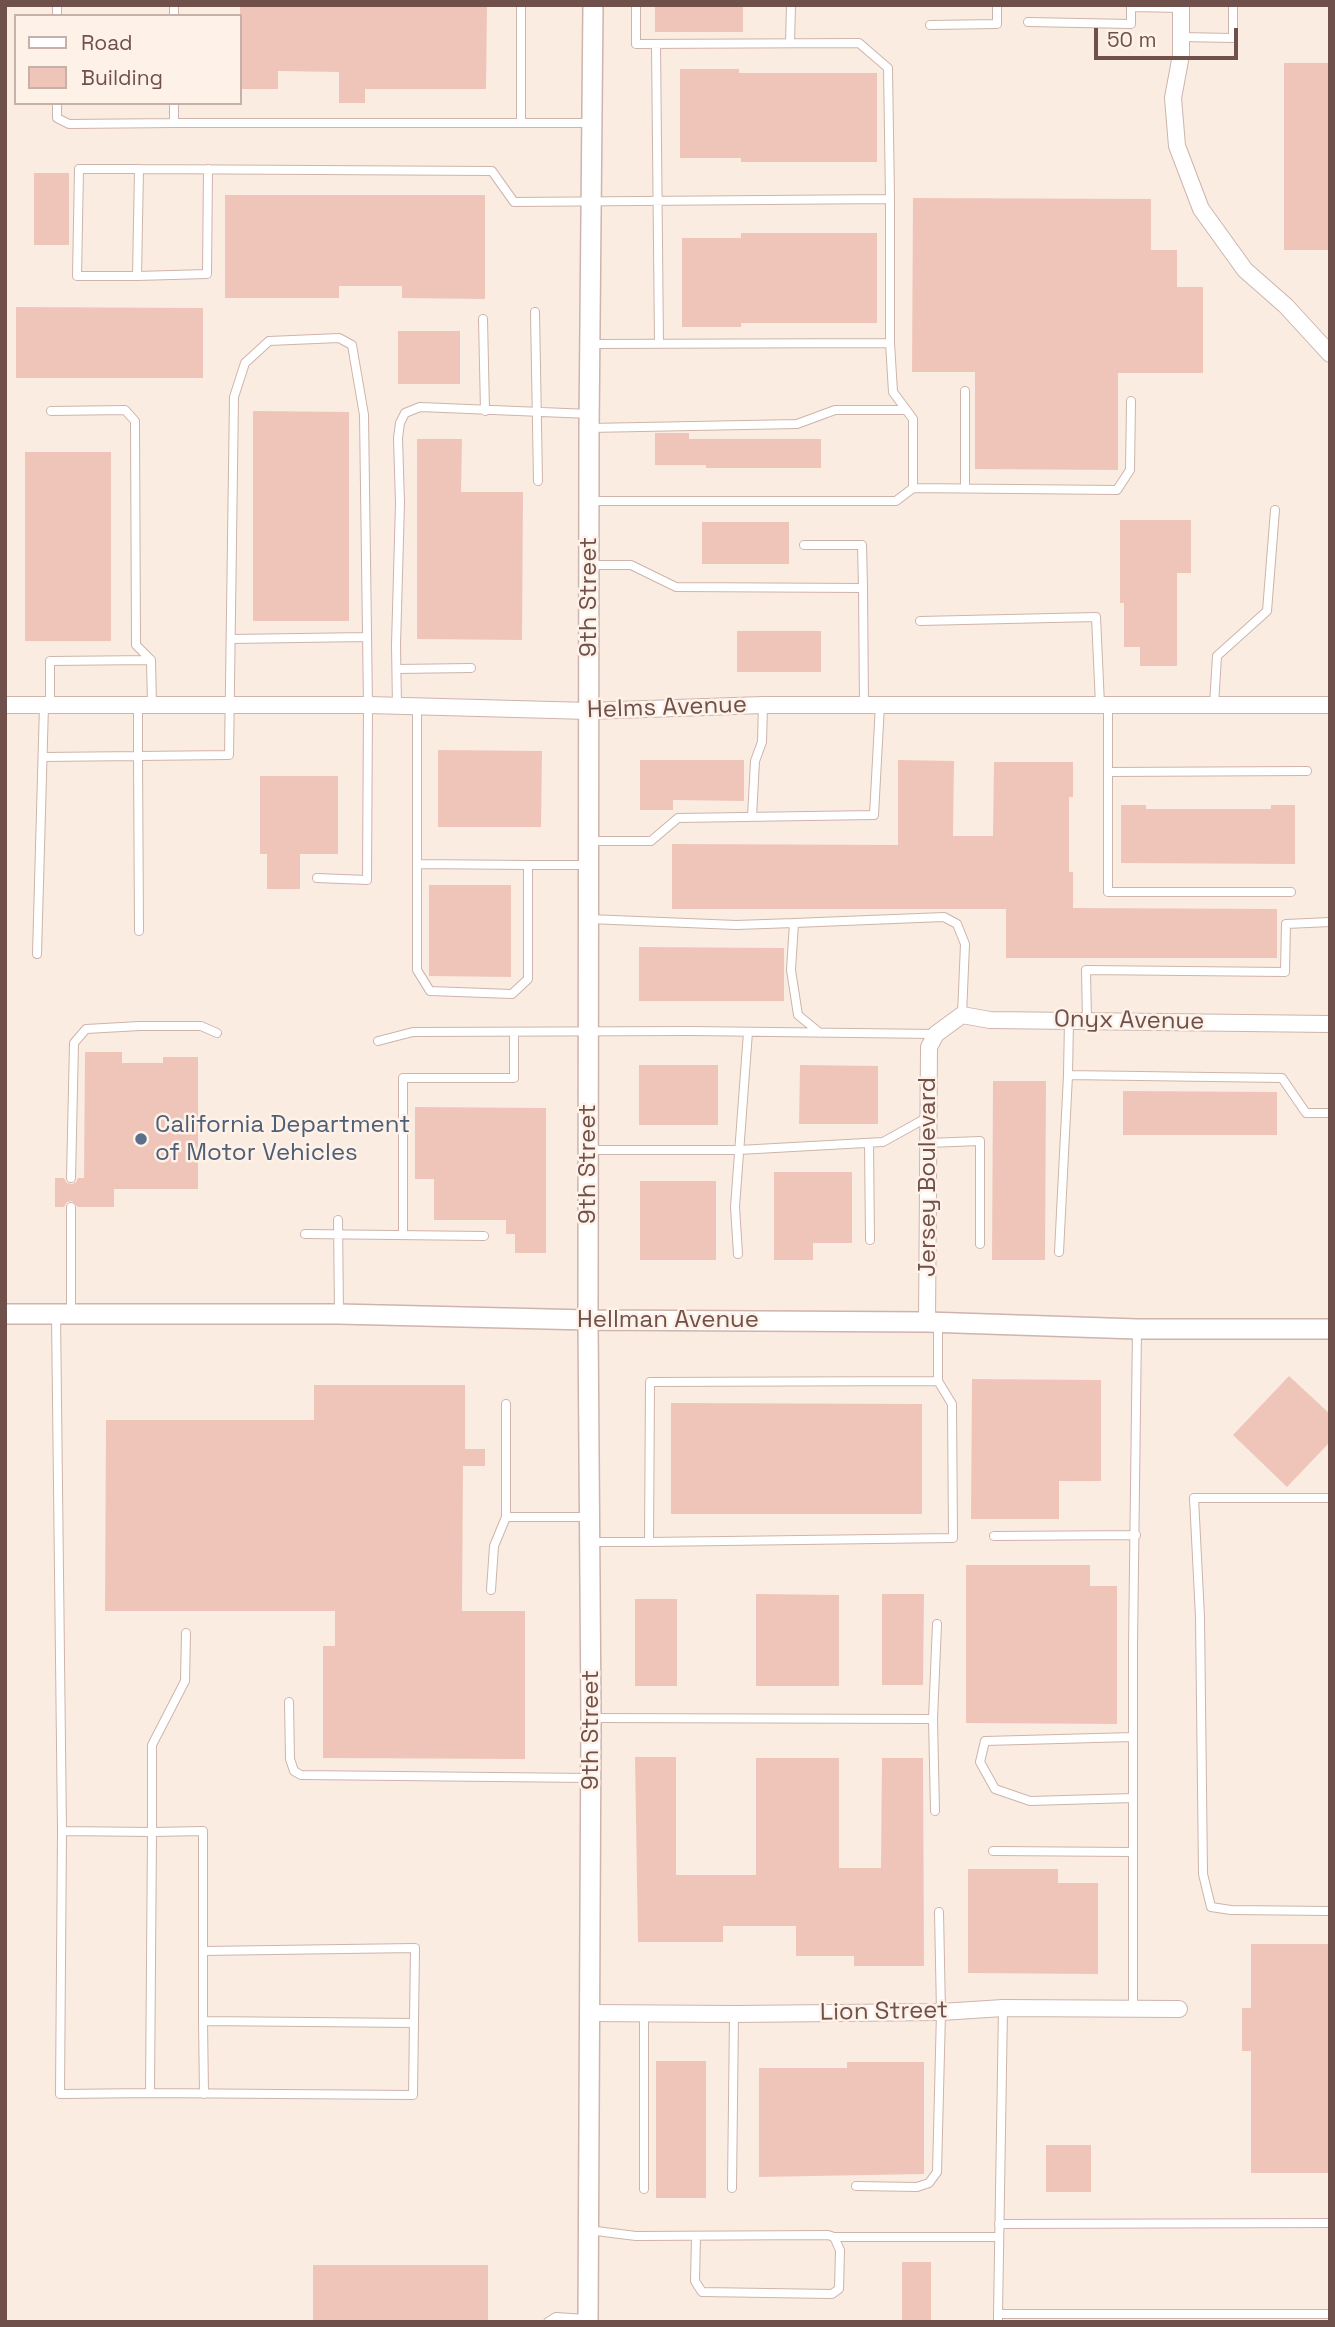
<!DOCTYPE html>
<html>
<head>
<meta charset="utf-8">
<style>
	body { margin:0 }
	#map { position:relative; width:1335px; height:2327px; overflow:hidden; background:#fbece1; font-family:"Space Grotesk",sans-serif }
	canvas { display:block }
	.frame { position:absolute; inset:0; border:7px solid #70504a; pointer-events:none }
	.legend { position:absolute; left:14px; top:14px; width:228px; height:91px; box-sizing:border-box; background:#fef1e7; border:2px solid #c5b1a8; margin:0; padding:9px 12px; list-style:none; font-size:21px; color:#70504a }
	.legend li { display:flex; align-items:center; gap:14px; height:35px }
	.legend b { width:35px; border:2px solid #c5b1a8 }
	.scale { position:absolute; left:1094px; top:28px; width:144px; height:32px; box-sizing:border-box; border:4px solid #70504a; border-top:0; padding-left:9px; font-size:21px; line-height:24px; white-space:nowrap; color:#70504a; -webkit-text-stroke:5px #fef1e7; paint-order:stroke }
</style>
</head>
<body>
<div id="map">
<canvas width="1335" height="2327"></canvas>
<div class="frame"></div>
<ul class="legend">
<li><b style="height:9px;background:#fff"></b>Road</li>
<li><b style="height:19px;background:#efc5ba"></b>Building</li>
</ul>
<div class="scale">50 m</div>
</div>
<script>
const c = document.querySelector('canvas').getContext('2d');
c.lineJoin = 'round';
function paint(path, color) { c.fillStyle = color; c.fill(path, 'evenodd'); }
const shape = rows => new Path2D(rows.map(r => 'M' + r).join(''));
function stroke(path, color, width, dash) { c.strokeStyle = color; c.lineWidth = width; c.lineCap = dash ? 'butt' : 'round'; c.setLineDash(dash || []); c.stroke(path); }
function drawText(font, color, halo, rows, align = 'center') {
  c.font = font + ' "Space Grotesk",sans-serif'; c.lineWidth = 5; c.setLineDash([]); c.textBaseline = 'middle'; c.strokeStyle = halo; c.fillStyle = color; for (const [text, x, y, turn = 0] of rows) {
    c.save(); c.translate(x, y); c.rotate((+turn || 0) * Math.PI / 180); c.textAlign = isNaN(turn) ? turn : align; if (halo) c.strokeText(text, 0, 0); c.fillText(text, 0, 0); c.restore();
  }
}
const building = shape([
	[240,5,487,5,486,89,365,89,365,103,339,103,339,72,278,71,278,89,240,89],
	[655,5,743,5,743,32,655,32],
	[1284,63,1330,63,1330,250,1284,250],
	[680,69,739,69,739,73,877,73,877,162,741,162,741,158,680,158],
	[34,173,69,173,69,245,34,245],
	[225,195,485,195,485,299,402,298,402,286,339,286,339,298,225,298],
	[913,198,1151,199,1151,250,1177,250,1177,287,1203,287,1203,373,1118,373,1118,470,975,469,975,372,912,372],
	[741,233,877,233,877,323,741,323,741,327,682,327,682,238,741,238],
	[16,307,203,308,203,378,16,378],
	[398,331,460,331,460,384,398,384],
	[253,411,349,412,349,621,253,621],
	[655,433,689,433,689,439,821,439,821,468,706,468,706,465,655,465],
	[417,439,462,439,461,492,523,492,522,640,417,639],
	[25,452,111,452,111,641,25,641],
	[1120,520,1191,520,1191,573,1177,573,1177,666,1140,666,1140,647,1124,647,1124,603,1120,603],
	[702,522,789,522,789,564,702,564],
	[737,631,821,631,821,672,737,672],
	[438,750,542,751,541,827,438,827],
	[640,760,744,760,744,801,673,800,673,810,640,810],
	[898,760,954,761,953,836,993,836,994,762,1073,762,1073,797,1069,797,1069,872,1073,872,1073,908,1277,909,1277,958,1006,958,1006,909,672,909,672,844,898,845],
	[260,776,338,776,338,854,300,854,300,889,267,889,267,854,260,854],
	[1121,805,1146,805,1146,809,1271,809,1271,805,1295,805,1295,864,1121,863],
	[429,885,511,885,511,977,429,976],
	[639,947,784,948,784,1001,639,1001],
	[85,1052,122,1052,122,1063,163,1063,163,1057,198,1057,198,1189,114,1189,114,1207,78,1207,72,1201,67,1202,64,1207,55,1207,55,1178,64,1178,67,1183,72,1184,76,1182,78,1178,84,1178],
	[639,1065,718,1065,718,1125,639,1125],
	[800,1065,878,1066,878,1124,799,1124],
	[993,1081,1046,1081,1045,1260,992,1260],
	[1123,1091,1277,1092,1277,1135,1123,1135],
	[415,1107,546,1108,546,1253,515,1253,515,1234,506,1234,506,1220,434,1220,434,1179,415,1179],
	[774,1172,852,1172,852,1243,813,1243,813,1260,774,1260],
	[640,1181,716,1181,716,1260,640,1260],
	[1289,1376,1330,1414,1330,1442,1287,1487,1233,1435],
	[972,1379,1101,1380,1101,1481,1059,1481,1059,1519,971,1519],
	[314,1385,465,1385,465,1449,485,1449,485,1466,463,1466,462,1611,525,1611,525,1759,323,1758,323,1646,335,1646,335,1611,105,1611,106,1420,314,1420],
	[671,1403,922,1404,922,1514,671,1514],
	[966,1565,1090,1565,1090,1586,1117,1586,1117,1724,966,1723],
	[756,1594,839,1595,839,1686,756,1686],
	[882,1594,924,1594,923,1685,882,1685],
	[635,1599,677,1599,677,1686,635,1686],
	[635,1757,676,1757,676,1875,756,1875,756,1758,839,1758,839,1868,881,1868,882,1758,923,1758,924,1966,854,1966,854,1956,796,1956,796,1926,723,1926,723,1942,638,1942],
	[968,1869,1058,1869,1058,1883,1098,1883,1098,1974,968,1973],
	[1251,1944,1330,1944,1330,2173,1251,2173,1251,2051,1242,2051,1242,2008,1251,2008],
	[656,2061,706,2061,706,2198,656,2198],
	[847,2062,924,2062,924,2174,759,2177,759,2068,847,2068],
	[1046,2145,1091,2145,1091,2192,1046,2192],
	[902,2262,931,2262,931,2321,902,2321],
	[313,2265,488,2265,488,2322,313,2322]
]);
const service = shape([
	[57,5,57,16],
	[636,5,636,44,859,43,888,68,890,199],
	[1131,7,1181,8],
	[174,16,174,5],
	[1028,22,1131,24,1131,5],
	[930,25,997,24,997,5],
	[1181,37,1233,38,1233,5],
	[790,43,791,5],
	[656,44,659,344],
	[57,103,57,118,69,124,174,123],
	[174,103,174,123,592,123],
	[521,123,521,5],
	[139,169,137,276,77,276,79,169,139,169,492,171,514,202,890,199,890,343,591,344],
	[137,276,207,274,208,169],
	[535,312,538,481],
	[483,319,485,411],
	[965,391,965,487],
	[51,411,125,410,135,421,136,645,151,660,152,705],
	[589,428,797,424,835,410,905,410],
	[913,488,1117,490,1130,470,1131,401],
	[590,501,896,501,913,488,913,419,893,392,890,343],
	[804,545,862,545,863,588],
	[589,565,631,565,676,587,863,588,864,705],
	[920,621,1096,617,1100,705],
	[231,639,367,637],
	[397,669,471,668],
	[50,705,50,661,151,660],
	[1108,705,1108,892,1291,892],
	[1214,705,1217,656,1267,611,1275,510],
	[397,706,396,645,400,503,398,438,400,423,405,413,420,407,590,414],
	[417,707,417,970,430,991,512,994,528,979,528,865,586,865],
	[43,757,138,756,138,705],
	[1108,772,1307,771],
	[752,817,755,761,762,742,763,705],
	[589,841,651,841,678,818,874,815,880,705],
	[417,864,528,865],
	[589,919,736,925,794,923],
	[139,931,138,756,229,755,234,397,245,363,269,341,339,338,352,345,364,415,368,705,367,880,317,878],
	[37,954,44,705],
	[1069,1020,1068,1075,1282,1078,1306,1113,1330,1113],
	[1087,1020,1086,970,1285,972,1286,924,1330,922],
	[820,1033,798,1015,791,970,794,923,944,917,957,924,965,944,962,1015],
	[378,1041,413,1032,691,1031,936,1034],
	[869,1143,870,1240],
	[928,1143,980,1141,980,1244],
	[588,1150,739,1150,883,1142,928,1117],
	[71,1178,74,1043,86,1029,140,1026,201,1026,217,1033],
	[71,1207,71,1314],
	[338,1220,339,1314],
	[305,1234,484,1236],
	[403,1235,403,1078,514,1078,514,1032],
	[1059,1252,1068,1075],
	[738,1254,735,1207,748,1032],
	[56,1314,62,1831,60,2094,150,2093,152,1832,62,1831],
	[506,1404,506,1517,588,1517],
	[1330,1498,1194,1498,1200,1617,1203,1874,1211,1907,1231,1910,1330,1911],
	[994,1536,1136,1535],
	[591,1542,649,1542,650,1382,938,1381,938,1324],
	[649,1542,953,1538,952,1404,938,1381],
	[491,1590,494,1546,506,1517],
	[289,1702,290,1759,294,1771,301,1775,590,1778],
	[591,1718,933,1719],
	[1133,1798,1030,1801,995,1789,980,1762,985,1741,1133,1737],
	[935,1811,933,1719,937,1624],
	[993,1851,1133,1852],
	[203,1951,203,2021,414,2023],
	[1133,2008,1133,1646,1137,1329],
	[644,2012,644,2189],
	[203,2021,204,2094],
	[150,2093,413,2095,415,1948,203,1951,203,1831,152,1832,152,1745,185,1681,186,1633],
	[856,2186,917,2187,929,2183,937,2172,941,2012,939,1912],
	[732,2188,734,2014],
	[999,2224,1330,2223],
	[588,2230,636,2236,828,2235,834,2237,840,2250,839,2289,832,2294,702,2292,695,2281,696,2236],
	[834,2237,999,2237],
	[998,2314,1003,2008],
	[548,2322,556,2317,586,2319],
	[998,2322,998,2314,1330,2314]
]);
const minor = shape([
	[1181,5,1181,55,1173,98,1177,146,1201,209,1245,270,1286,306,1330,354],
	[5,705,368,705,589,711,763,705,1330,705],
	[927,1322,929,1047,936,1034,962,1015,990,1020,1330,1024],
	[589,2013,734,2014,941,2012,1003,2008,1179,2009]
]);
const tertiary = shape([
	[5,1314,339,1314,588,1320,927,1322,1137,1329,1330,1329],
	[588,2322,591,1718,588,1320,589,428,593,5]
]);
const markers = [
	[141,1139,7,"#5c6f8a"]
];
const streetNames = [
	["9th Street",589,597,-90],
	["Helms Avenue",667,708,-2],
	["Onyx Avenue",1129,1021,1],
	["9th Street",588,1164,-90],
	["Jersey Boulevard",928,1177,-90],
	["Hellman Avenue",668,1320],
	["9th Street",591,1730,-90],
	["Lion Street",884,2012,-1]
];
const serviceNames = [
	["California Department",155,1125],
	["of Motor Vehicles",155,1153]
];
paint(building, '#efc5ba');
stroke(service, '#cdb4ac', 10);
stroke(minor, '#cdb4ac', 18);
stroke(tertiary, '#cdb4ac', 22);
stroke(service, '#fff', 8);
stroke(minor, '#fff', 16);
stroke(tertiary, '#fff', 19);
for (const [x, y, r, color] of markers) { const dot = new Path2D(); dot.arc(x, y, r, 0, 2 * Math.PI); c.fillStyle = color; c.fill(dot); stroke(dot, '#fef1e7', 2.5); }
drawText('24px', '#70504a', '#fef1e7', streetNames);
drawText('24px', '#4e5e75', '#fef1e7', serviceNames, 'left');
</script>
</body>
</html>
